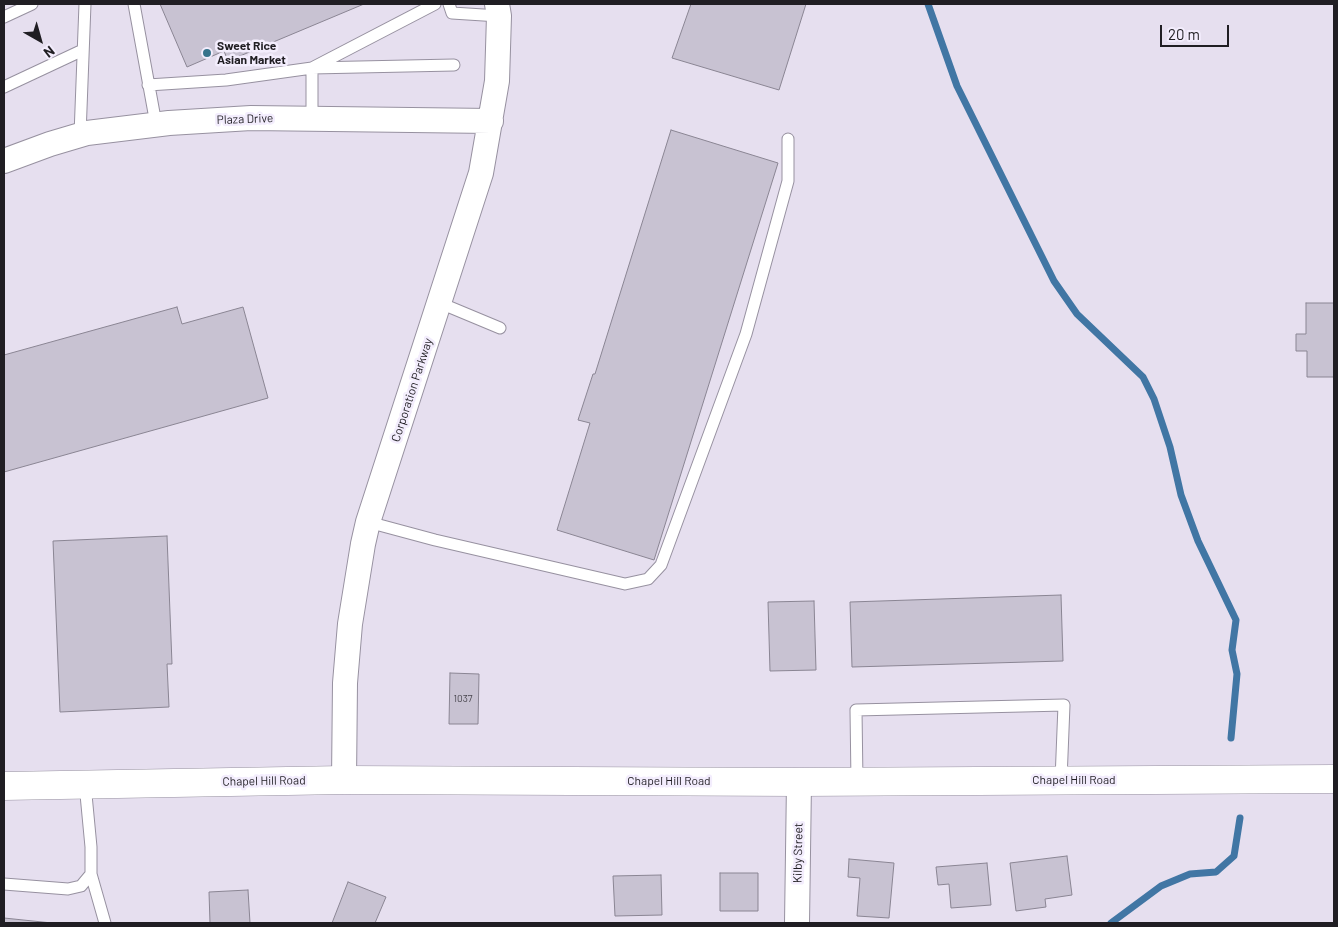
<!DOCTYPE html>
<html>
<head>
<meta charset="utf-8">
<style>
	body { margin:0 }
	#map { position:relative; width:1338px; height:927px; overflow:hidden; background:#e6dfef; font-family:Barlow,sans-serif }
	canvas { display:block }
	.frame { position:absolute; inset:0; border:5px solid #201e23; pointer-events:none }
	.north { position:absolute; left:15px; top:15px; width:50px; height:50px; -webkit-text-stroke:4px #f3edfd; paint-order:stroke; rotate:142deg; font-size:14px; font-weight:700; line-height:20px; text-align:center; color:#201e23 }
	.north::after { content:''; display:block; margin:auto; width:18px; height:22px; background:#201e23; clip-path:polygon(50% 0,100% 100%,50% 72%,0 100%) }
	.scale { position:absolute; left:1160px; top:25px; width:69px; height:22px; box-sizing:border-box; border:2px solid #201e23; border-top:0; padding-left:6px; font-size:15px; line-height:18px; white-space:nowrap; color:#201e23; -webkit-text-stroke:4px #f3edfd; paint-order:stroke }
</style>
</head>
<body>
<div id="map">
<canvas width="1338" height="927"></canvas>
<div class="frame"></div>
<div class="north">N</div>
<div class="scale">20 m</div>
</div>
<script>
const c = document.querySelector('canvas').getContext('2d');
c.lineJoin = 'round';
const shape = rows => new Path2D(rows.map(r => 'M' + r).join(''));
function stroke(path, color, width, dash) { c.strokeStyle = color; c.lineWidth = width; c.lineCap = dash ? 'butt' : 'round'; c.setLineDash(dash || []); c.stroke(path); }
function paint(path, color) { c.fillStyle = color; c.fill(path, 'evenodd'); }
function drawText(font, color, halo, rows, align = 'center') {
  c.font = font + ' Barlow,sans-serif'; c.lineWidth = 5; c.setLineDash([]); c.textBaseline = 'middle'; c.strokeStyle = halo; c.fillStyle = color; for (const [text, x, y, turn = 0] of rows) {
    c.save(); c.translate(x, y); c.rotate((+turn || 0) * Math.PI / 180); c.textAlign = isNaN(turn) ? turn : align; if (halo) c.strokeText(text, 0, 0); c.fillText(text, 0, 0); c.restore();
  }
}
const stream = shape([
	[928,4,957,86,1054,281,1077,314,1143,377,1154,399,1170,447,1181,495,1198,541,1236,620,1232,650,1237,674,1231,738],
	[1111,923,1161,886,1190,874,1216,872,1234,856,1240,818]
]);
const building = shape([
	[160,4,364,4,228,61,224,51,187,67,160,4],
	[691,4,806,4,779,90,672,58,691,4],
	[671,130,778,163,654,560,557,530,590,423,578,420,593,374,595,374,671,130],
	[1306,303,1334,303,1334,377,1307,377,1307,351,1296,351,1296,334,1306,334,1306,303],
	[177,307,182,324,243,307,268,398,4,472,4,355,177,307],
	[167,536,172,664,167,664,169,707,60,712,53,541,167,536],
	[1061,595,1063,661,852,667,850,602,1061,595],
	[814,601,816,670,770,671,768,602,814,601],
	[450,673,479,674,478,724,449,724,450,673],
	[1067,856,1072,895,1045,899,1046,907,1016,911,1010,863,1067,856],
	[849,859,894,863,889,918,857,916,860,878,848,877,849,859],
	[987,863,991,905,951,908,949,884,938,885,936,867,987,863],
	[720,873,758,873,758,911,720,911,720,873],
	[661,875,662,915,615,916,613,876,661,875],
	[348,882,386,897,375,923,332,923,348,882],
	[248,890,250,923,210,923,209,892,248,890],
	[4,918,52,923,4,923,4,918]
]);
const lane = shape([
	[134,4,156,124],
	[449,4,452,13,499,16],
	[4,17,32,4],
	[148,85,226,80,312,68,454,65],
	[4,87,83,50],
	[312,118,312,68,435,4],
	[80,135,85,4],
	[440,303,500,328],
	[368,522,435,540,625,584,648,579,661,565,746,334,788,181,788,139],
	[857,782,856,710,1064,705,1061,780],
	[91,874,105,923],
	[4,884,68,889,81,886,91,874,91,847,85,784]
]);
const street = shape([
	[4,161,50,144,87,133,169,123,251,118,491,121],
	[344,780,345,683,350,624,363,544,368,522,481,173,497,81,499,16,497,4],
	[797,923,799,782]
]);
const secondary = shape([
	[4,786,344,780,799,782,1334,779]
]);
const markers = [
	[207,53,5,"#37738b"]
];
const numberNames = [
	["1037",463,699]
];
const poiNames = [
	["Sweet Rice",217,46],
	["Asian Market",217,60]
];
const streetNames = [
	["Plaza Drive",245,119,-2],
	["Corporation Parkway",412,390,-72],
	["Chapel Hill Road",1074,780],
	["Chapel Hill Road",264,781,-1],
	["Chapel Hill Road",669,781],
	["Kilby Street",798,853,-89]
];
stroke(stream, '#4176a4', 7);
paint(building, '#c8c2d2');
stroke(building, '#8a8593', 1);
stroke(lane, '#9791a0', 13);
stroke(street, '#9791a0', 26);
stroke(secondary, '#9791a0', 29);
stroke(lane, '#fff', 11);
stroke(street, '#fff', 24);
stroke(secondary, '#fff', 28);
for (const [x, y, r, color] of markers) { const dot = new Path2D(); dot.arc(x, y, r, 0, 2 * Math.PI); c.fillStyle = color; c.fill(dot); stroke(dot, '#f3edfd', 2); }
drawText('10px', '#4a474f', null, numberNames);
drawText('bold 12px', '#201e23', '#f3edfd', poiNames, 'left');
drawText('12px', '#201e23', '#f3edfd', streetNames);
</script>
</body>
</html>
